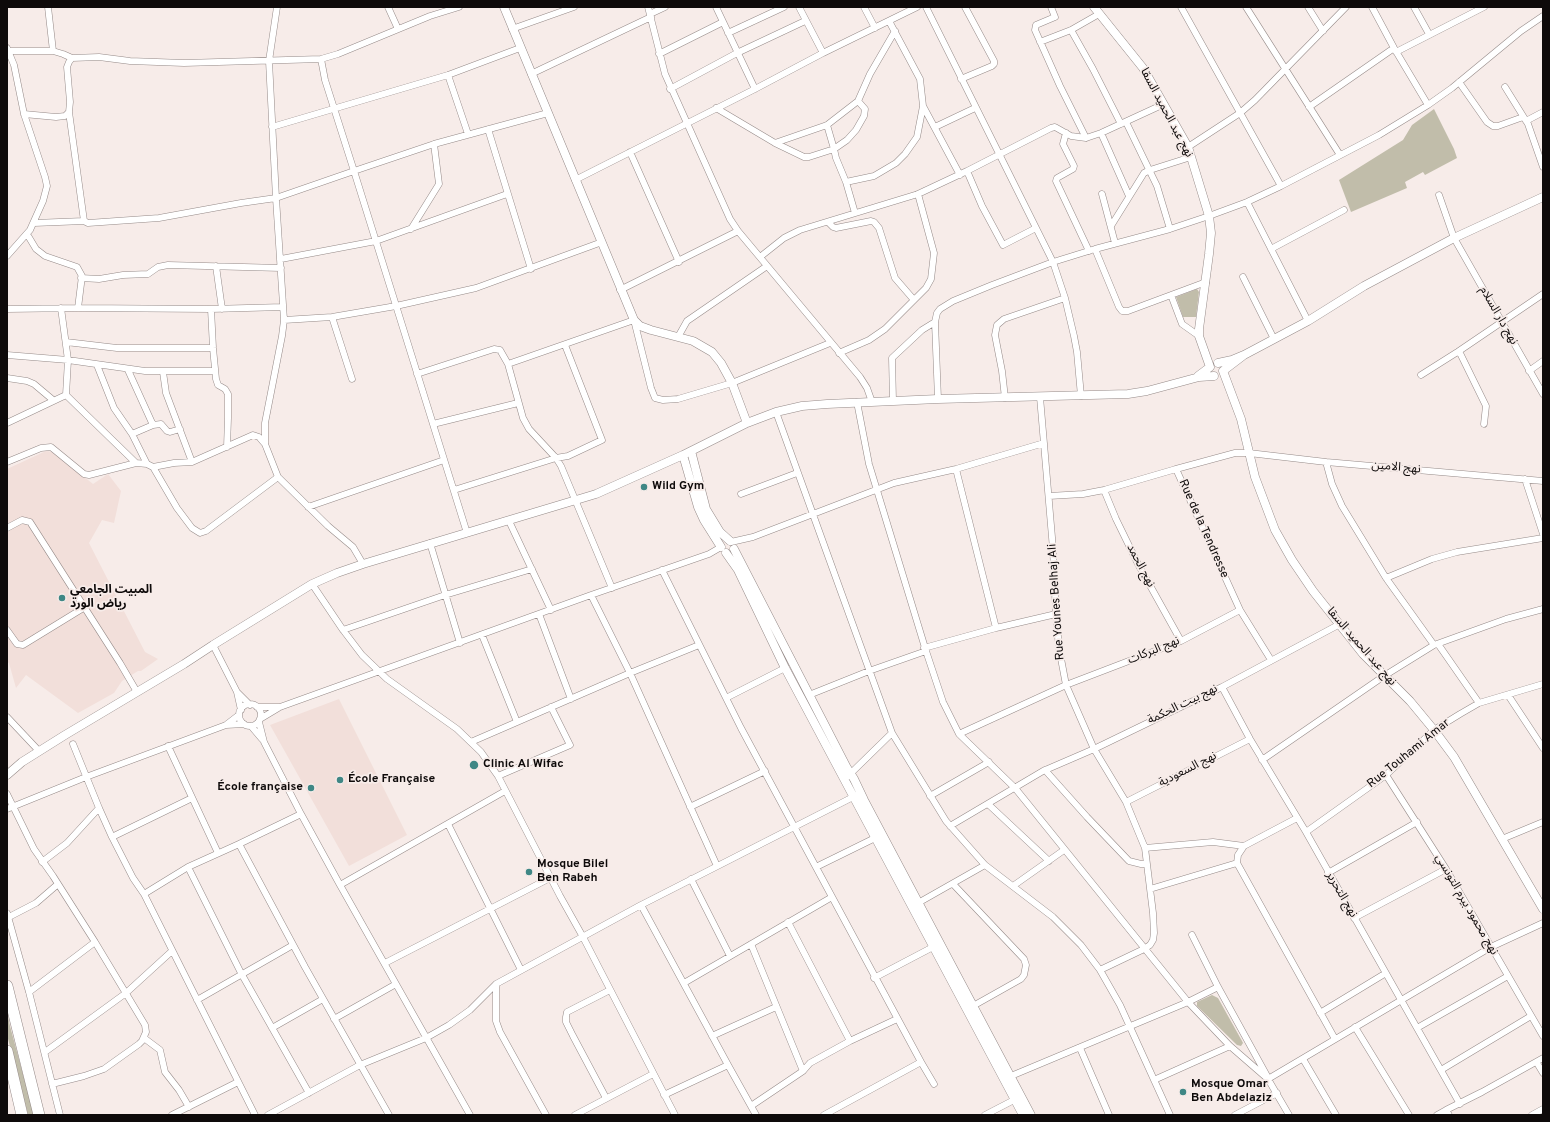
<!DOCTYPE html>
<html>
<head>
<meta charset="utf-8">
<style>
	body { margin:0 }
	#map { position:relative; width:1550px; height:1122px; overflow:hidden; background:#f7ece9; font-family:Overpass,sans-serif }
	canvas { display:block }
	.frame { position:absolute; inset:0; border:8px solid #0e0a0a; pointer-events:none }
</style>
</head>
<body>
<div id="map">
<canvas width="1550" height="1122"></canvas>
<div class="frame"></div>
</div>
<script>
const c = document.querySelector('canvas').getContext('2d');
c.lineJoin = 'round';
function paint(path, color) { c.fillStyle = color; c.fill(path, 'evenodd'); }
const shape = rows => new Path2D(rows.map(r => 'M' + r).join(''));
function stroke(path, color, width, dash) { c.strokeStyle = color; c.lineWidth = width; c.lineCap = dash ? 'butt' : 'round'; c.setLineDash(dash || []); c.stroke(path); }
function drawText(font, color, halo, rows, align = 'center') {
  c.font = font + ' Overpass,"Noto Sans Arabic",sans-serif'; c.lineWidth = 3.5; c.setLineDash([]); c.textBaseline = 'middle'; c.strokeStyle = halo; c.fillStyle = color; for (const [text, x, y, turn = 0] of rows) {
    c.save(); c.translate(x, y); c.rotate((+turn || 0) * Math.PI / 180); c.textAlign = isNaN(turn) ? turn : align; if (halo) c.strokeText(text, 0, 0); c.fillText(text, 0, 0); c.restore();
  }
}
const built = shape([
	[46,451,53,452,93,484,108,474,121,491,114,523,102,520,89,543,145,652,158,659,141,671,138,671,122,681,114,693,78,713,26,675,16,688,9,663,7,662,7,469],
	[339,699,407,835,349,866,270,725]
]);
const green = shape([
	[1434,109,1454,149,1457,158,1425,175,1423,172,1405,182,1407,188,1351,212,1339,180,1403,140,1412,125],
	[1197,289,1199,292,1196,317,1183,317,1176,297],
	[1212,995,1218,998,1242,1041,1243,1043,1241,1046,1237,1045,1197,1006,1197,1002],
	[7,1012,10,1026,34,1115,28,1115,7,1035]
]);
const street = shape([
	[48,7,53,51],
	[388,7,398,29],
	[648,7,665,74,730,219,738,231,860,377,867,388,872,402],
	[716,7,755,89],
	[799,7,823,53],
	[864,7,875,28],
	[926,7,1053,262,1065,298,1074,336,1077,352,1081,396],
	[1051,7,1055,17,1036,25,1035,30,1060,86,1086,138],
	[1181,7,1281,186],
	[1246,7,1340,155],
	[1308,7,1323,31],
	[1372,7,1394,48,1428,105],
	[1414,7,1429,34],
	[650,14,665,7],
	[512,29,574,7],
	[1071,30,1093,69,1121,124],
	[728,33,784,7],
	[1040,42,1071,30,1099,14],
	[7,48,14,65,24,114,45,177,47,186,43,201,30,230,7,256],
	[9,51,53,51,63,54,72,58],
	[1396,52,1484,7],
	[659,54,723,22],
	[531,74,651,17],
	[448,75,468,134],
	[961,79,992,66,994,64,994,61,965,7],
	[1459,82,1487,122,1493,126,1498,126,1523,117],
	[1505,87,1528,124,1543,167],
	[670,89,737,53,805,21],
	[923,106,960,175],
	[1309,107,1394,48],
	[716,108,775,143,804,157,809,157,834,149,836,158,846,182,855,213],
	[69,112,84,221,88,223,159,218,241,203,276,198,354,171,325,80,321,59],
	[24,114,56,117,65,116,69,112,70,102,67,67,69,62,72,58,99,57,130,61,184,63,321,59,338,54,430,16,459,7],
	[1526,121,1543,112],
	[1126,122,1157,186,1170,229],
	[827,125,834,149,847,140,856,130,864,116,865,109,858,101],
	[272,127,448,75,520,48],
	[935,127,975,108],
	[488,129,531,269],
	[1066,133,1063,144,1074,166,1073,169,1057,178,1056,181,1089,251],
	[1101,133,1129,196],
	[775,143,827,125,858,101,870,74,895,31],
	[1188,147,1240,113,1255,100,1346,7],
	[630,152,679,262],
	[575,180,755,89,823,53,917,7],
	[846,182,874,176,896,163,905,154,917,137,923,106,920,79,889,21],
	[1102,194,1115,243],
	[1439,195,1454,238,1543,394],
	[1247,202,1308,321],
	[828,222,833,227,836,228,871,221,874,222,879,228,895,278,914,300],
	[34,223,84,221],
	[1111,226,1144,173,1150,170,1191,157],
	[1036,228,1003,245,982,206,967,171,1051,128,1055,127,1071,136,1086,138,1101,133,1164,104],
	[411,229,439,184,434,144],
	[27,234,36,249,45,256,77,267,82,276,78,308],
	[1095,249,1119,307,1122,311,1128,311,1206,282],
	[1271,249,1344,210],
	[760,257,784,238,800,230,918,194,967,171],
	[281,259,376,241,507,194],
	[216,266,222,309],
	[1243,277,1274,339],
	[81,278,99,279,123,275,148,274,158,267,168,265,281,268],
	[620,290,738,231],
	[1171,295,1182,324,1199,336],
	[61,308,68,360,66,395,136,463],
	[7,309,78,308,211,309,213,348,216,379,218,385,225,389,228,394,228,418,227,447],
	[211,309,283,307],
	[332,317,352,379],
	[284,320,332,317,396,306,476,288,602,242],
	[678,337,687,321,767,266],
	[66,342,117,348,213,348],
	[1459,351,1486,406,1484,424],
	[839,353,869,340,885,329,926,288,931,279,934,253,918,194],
	[7,355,68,360,145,371,215,371],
	[508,364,634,320,651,388,655,398,663,400,678,399,732,383,830,343],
	[97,365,114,408,132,434,147,464],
	[128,370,153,425,132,434],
	[1529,371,1543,361],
	[163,372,166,393,192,462],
	[417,374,494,349,500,350,508,364,523,418,529,429,556,458,561,466,612,588],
	[1421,375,1459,351,1543,294],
	[7,378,27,381,34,384,53,400],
	[1040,397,1053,549,1056,614,1059,648,1066,685,1094,749,1126,802,1140,836,1145,848,1153,913,1154,933,1153,940,1150,945,1144,949,1100,970],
	[1005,398,1002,371,995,335,997,325,1004,319,1065,298],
	[938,399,935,322,937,313,940,309,953,301,992,285,1053,262,1095,249,1170,229,1209,216,1247,202,1281,186,1379,135,1428,105,1452,88,1521,31,1543,16],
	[893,401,892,358,922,330,935,322],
	[857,402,869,464,926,651,943,702,959,734],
	[776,412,892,733,946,821,985,865,1053,917,1081,945,1100,970,1120,1005,1170,1115],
	[7,423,66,395],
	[433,424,518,403],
	[153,425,161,424,167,431,170,432,180,429],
	[265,444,265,423,282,336,284,320,276,198,269,61,277,7],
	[7,462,41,448,51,447,84,474,89,475,136,463,147,464,153,467,174,463,192,462,253,435,259,437,265,444,278,477,328,526,353,547,363,564],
	[1326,462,1332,484,1342,506,1386,578,1434,645],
	[153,467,177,508,192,528,200,533,206,531,278,477],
	[956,469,996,628],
	[1176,469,1235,453,1249,453,1326,462,1543,481],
	[1525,479,1543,534],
	[454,490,556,458,568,456,602,440,565,345],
	[1104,490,1116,519,1138,564,1181,641],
	[741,494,797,473],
	[1049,496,1083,494,1104,490,1176,469,1240,610,1271,660],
	[308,507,444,460],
	[509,521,551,610],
	[7,528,22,520,30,522,120,663,137,692],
	[467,533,354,171,434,144,548,113],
	[731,542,753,537,894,483,956,469,1044,443],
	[430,543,460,643],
	[662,570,741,728,921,1062],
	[1386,578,1432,559,1457,552,1543,538],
	[312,584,343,630,362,655,387,679,457,729,481,752,498,776,560,896,583,937,675,1115],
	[591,595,709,554,721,547],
	[1240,610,1181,641,1066,685,959,734,1015,788,1188,1002,1230,1046,1268,1079],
	[539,614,571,699],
	[7,630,17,644,23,645,85,607],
	[343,630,445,595,532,569],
	[482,635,517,722],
	[1438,644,1479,703],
	[213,645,237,692,241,710],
	[924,648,996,628,1056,614],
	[1222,687,1250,739,1306,832,1460,1104],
	[237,692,250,705],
	[809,695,869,671,926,651],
	[1508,695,1543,748],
	[726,698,785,668],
	'239 715a11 11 0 1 1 22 0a11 11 0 1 1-22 0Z',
	[257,707,280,707],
	[7,717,39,751],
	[260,719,280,707,591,595,630,673,717,866],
	[259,722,264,742,301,814],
	[226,725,239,715],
	[251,726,262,739],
	[471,742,630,673,699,645],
	[73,744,99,808,112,837,133,878,144,894],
	[168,746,218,853],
	[1262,760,1384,676,1434,645,1506,619,1543,609],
	[1045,770,1087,817,1129,861,1141,864,1147,864],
	[1386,775,1446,869,1543,1036],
	[498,776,570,745,551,707],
	[848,776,892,733],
	[7,794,34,849,53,876,95,942,145,1025,146,1032,142,1041,139,1044,104,1069,84,1076,52,1084],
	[930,796,989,762],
	[1126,802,1250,739],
	[988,804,1049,861],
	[690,807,765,771],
	[7,809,86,777,226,725,244,724],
	[1297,818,1244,846,1238,855,1237,863,1335,1039],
	[448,824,521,970],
	[950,826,1043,771,1094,749,1222,687,1340,624],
	[1306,832,1386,775,1434,730,1460,714,1479,703,1543,684],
	[112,837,192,798],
	[1502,839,1543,822],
	[239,844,188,867,241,973,309,1093],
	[1145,848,1213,842,1244,846],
	[42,862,67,843,99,808],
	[188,867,144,894,255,1115],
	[816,867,875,838],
	[1328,873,1417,822],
	[691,879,730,956],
	[953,884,1024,959,1026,965,1024,975,1021,979,973,1006],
	[340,885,301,814,239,844,305,967,389,1115],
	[1013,886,1064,850],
	[1150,889,1237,863],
	[918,903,985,865],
	[641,905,857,795],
	[7,913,29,992,60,1115],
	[9,917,36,903,58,884],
	[1354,918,1446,869],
	[788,922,850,1041],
	[1192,935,1218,987,1267,1076],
	[751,944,803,1071],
	[385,963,550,878],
	[874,978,933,947],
	[684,983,832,897],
	[496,984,496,1021,500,1032,546,1115],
	[29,992,95,942],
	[197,1000,293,945],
	[1320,1013,1386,973],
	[334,1019,396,984],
	[1355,1027,1409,1115],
	[272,1028,323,999],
	[1417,1028,1508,976],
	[712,1036,776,1007],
	[144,1038,160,1050,165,1072,179,1090,189,1107],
	[1080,1048,1109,1115],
	[45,1052,126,993,172,951],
	[1303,1059,1336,1115],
	[1537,1063,1543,1073],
	[1441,1070,1531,1016],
	[1011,1076,1188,1002,1218,987],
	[1154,1080,1230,1046],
	[664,1095,728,1065],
	[606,1098,573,1036,566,1022,566,1017,567,1012,610,990],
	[751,1106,803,1071,810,1063,850,1041,897,1019],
	[172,1115,238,1082],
	[268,1115,360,1065,426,1038,449,1025,470,1010,496,984,641,905,728,1065,756,1115],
	[470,1115,340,885,505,791],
	[575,1115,653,1074],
	[824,1115,921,1062,934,1084],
	[985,1115,1014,1100],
	[1235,1115,1277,1093],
	[1289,1115,1268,1079,1491,947,1543,923],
	[1437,1115,1446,1110],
	[1449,1115,1446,1110,1482,1092,1543,1058],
	[1532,1115,1543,1109]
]);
const secondary = shape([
	[504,7,634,320,640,326,651,330,693,341,712,352,721,363,732,383,747,423],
	[1094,7,1143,68,1188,147,1209,216,1211,233,1209,254,1199,329,1199,336,1210,367,1198,376],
	[1244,355,1223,371,1241,419,1255,477,1275,530,1292,560,1313,591,1363,654,1410,701,1434,730,1454,757,1543,909],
	[1218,363,1232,360,1244,355,1308,321,1364,286,1454,238,1543,197],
	[691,451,706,509,720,532,730,541],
	[683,455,698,507,704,520,721,547],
	[734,549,847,768,854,779,864,800,1031,1115],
	[726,553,738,570,785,668,1023,1115],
	[7,775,22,762,65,735,184,664,213,645,312,584,337,573,363,564,596,494,683,455,747,423,776,412,802,406,827,404,938,399,1128,394,1147,391,1199,377,1214,376]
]);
const highway = shape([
	[7,986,39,1115],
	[7,1051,22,1115]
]);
const markers = [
	[644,487,4,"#3f8785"],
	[62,598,4,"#3f8785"],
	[474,765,5,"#3f8785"],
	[340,780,4,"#3f8785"],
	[311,788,4,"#3f8785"],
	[529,872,4,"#3f8785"],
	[1183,1092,4,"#3f8785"]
];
const streetNames = [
	["نهج عبد الحميد السقا",1166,113,62],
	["نهج دار السلام",1498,316,60],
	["نهج الامين",1396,468,5],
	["Rue de la Tendresse",1203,529,66],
	["نهج الحمد",1140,566,62],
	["Rue Younes Belhaj Ali",1057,602,-94],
	["نهج عبد الحميد السقا",1361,647,49],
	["نهج البركات",1154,651,-22],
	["نهج بيت الحكمة",1183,705,-26],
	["Rue Touhami Amar",1409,754,-39],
	["نهج السعودية",1188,770,-27],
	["نهج التحرير",1341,895,60],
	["نهج محمود بيرم التونسي",1466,905,60]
];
const poiNames = [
	["Wild Gym",652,487],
	["المبيت الجامعي",70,591],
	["رياض الورد",70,605],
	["Clinic Al Wifac",483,765],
	["École Française",348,780],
	["École française",303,788,"right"],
	["Mosque Bilel",537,865],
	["Ben Rabeh",537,879],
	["Mosque Omar",1191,1085],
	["Ben Abdelaziz",1191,1099]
];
paint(built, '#f2dfda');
paint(green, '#c1bdaa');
stroke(street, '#958a88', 7);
stroke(secondary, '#958a88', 9);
stroke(highway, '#958a88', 12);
stroke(street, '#fff', 6);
stroke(secondary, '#fff', 8);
stroke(highway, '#fff', 11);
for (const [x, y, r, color] of markers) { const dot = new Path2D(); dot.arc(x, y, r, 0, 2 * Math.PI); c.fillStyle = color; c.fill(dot); stroke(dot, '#f7ece9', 1.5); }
drawText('12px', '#0e0a0a', '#f7ece9', streetNames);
drawText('bold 12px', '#0e0a0a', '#f7ece9', poiNames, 'left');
</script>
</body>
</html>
